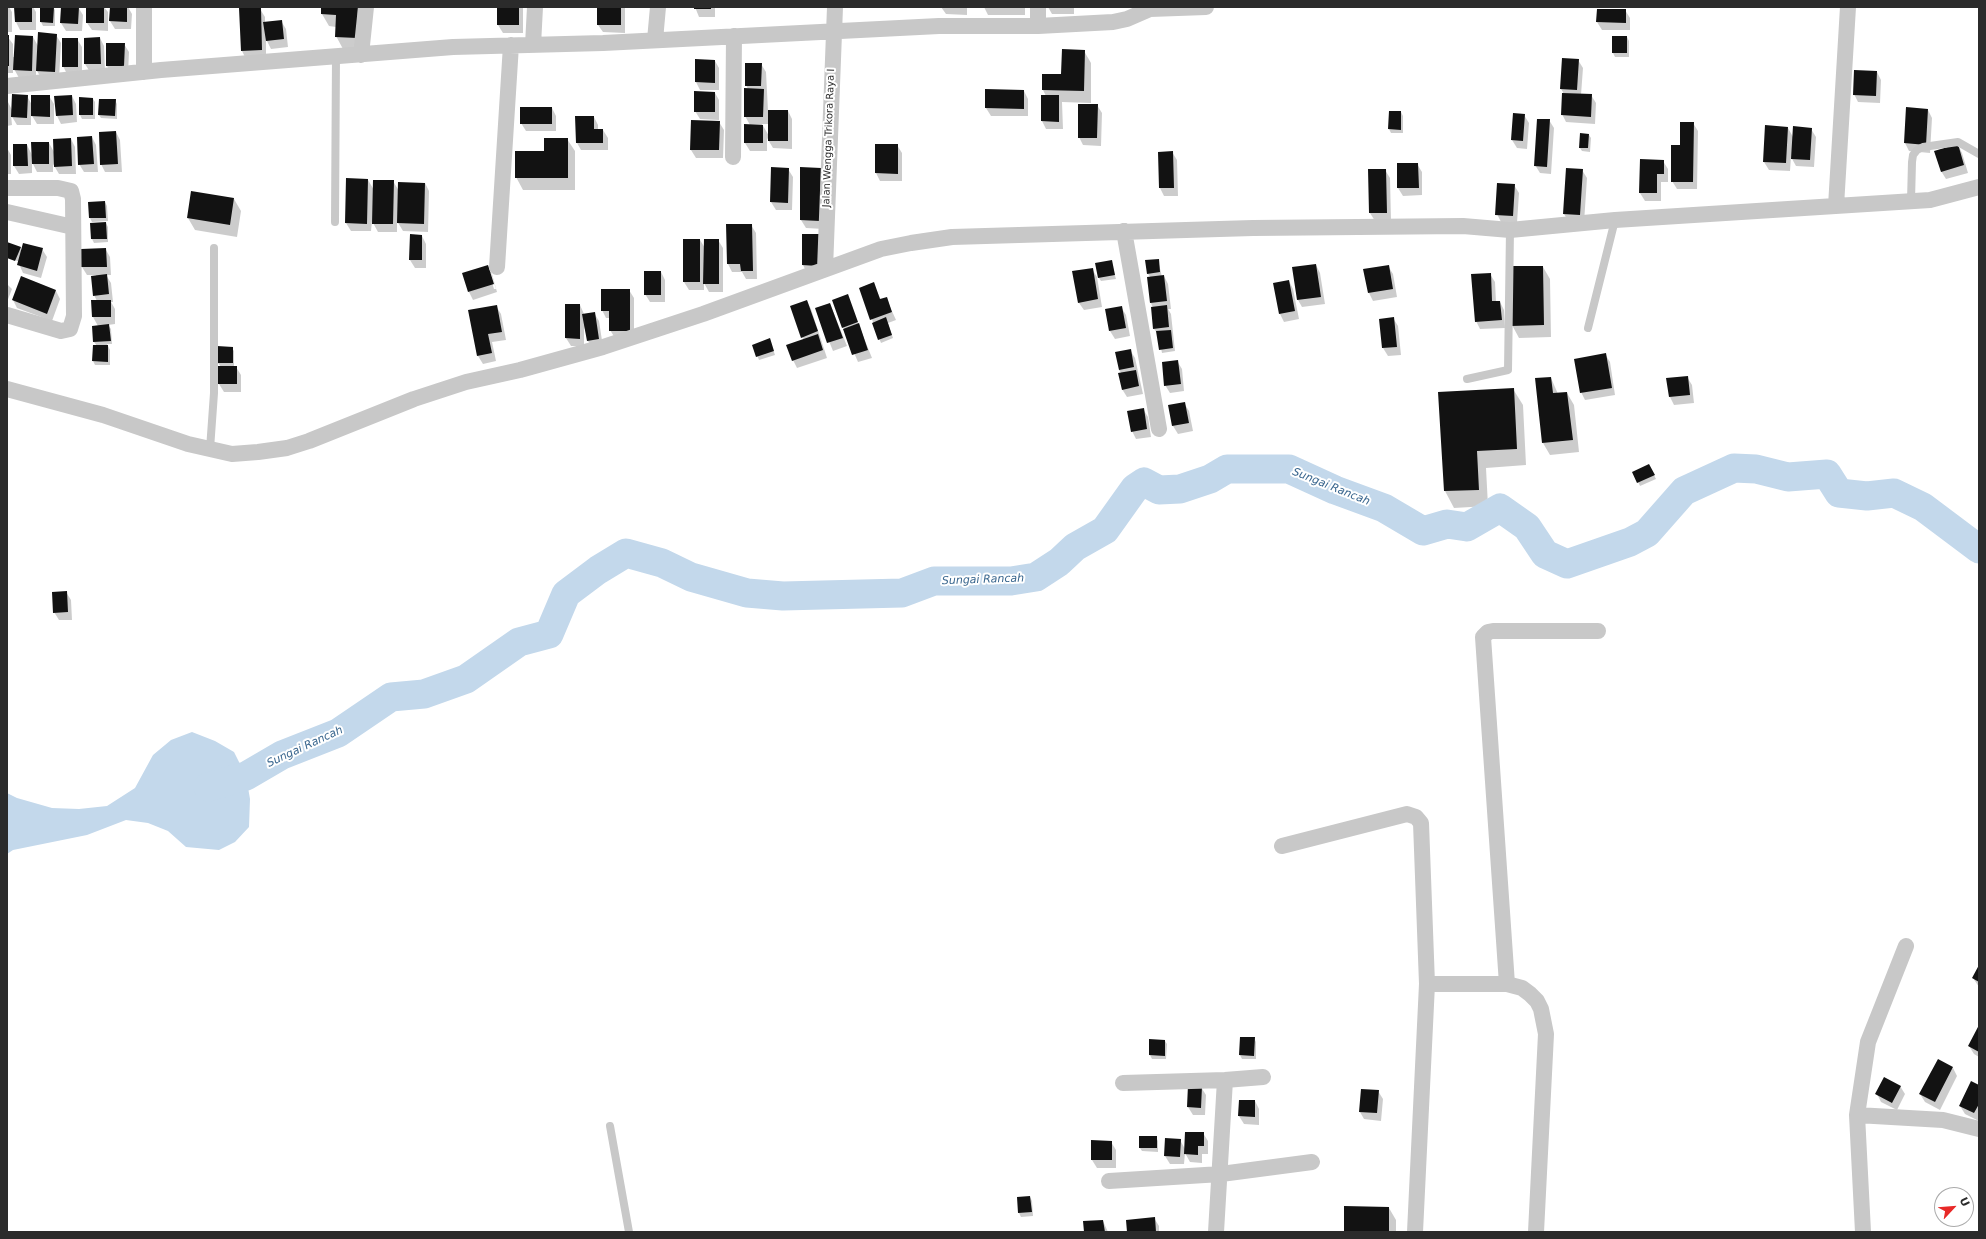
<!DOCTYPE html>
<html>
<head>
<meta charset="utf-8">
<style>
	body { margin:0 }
	#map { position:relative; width:1986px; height:1239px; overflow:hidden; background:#fff; font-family:"DejaVu Sans",sans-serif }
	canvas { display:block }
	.frame { position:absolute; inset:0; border:8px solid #2b2b2b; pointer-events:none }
	.north { position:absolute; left:1934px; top:1187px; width:40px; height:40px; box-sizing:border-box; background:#fff; border:1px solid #aaa; border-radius:50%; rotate:64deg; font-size:11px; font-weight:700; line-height:16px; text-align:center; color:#2b2b2b }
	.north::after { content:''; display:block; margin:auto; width:14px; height:18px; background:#e82928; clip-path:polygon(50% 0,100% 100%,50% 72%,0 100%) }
</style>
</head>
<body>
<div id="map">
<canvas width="1986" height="1239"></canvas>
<div class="frame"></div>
<div class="north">U</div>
</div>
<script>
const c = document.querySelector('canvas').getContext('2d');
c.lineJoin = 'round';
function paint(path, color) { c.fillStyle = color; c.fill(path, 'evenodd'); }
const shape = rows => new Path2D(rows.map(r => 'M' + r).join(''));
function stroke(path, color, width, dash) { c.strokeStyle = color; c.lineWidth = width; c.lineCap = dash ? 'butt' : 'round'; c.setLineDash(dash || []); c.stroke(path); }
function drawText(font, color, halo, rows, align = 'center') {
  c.font = font + ' "DejaVu Sans",sans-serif'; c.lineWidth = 4; c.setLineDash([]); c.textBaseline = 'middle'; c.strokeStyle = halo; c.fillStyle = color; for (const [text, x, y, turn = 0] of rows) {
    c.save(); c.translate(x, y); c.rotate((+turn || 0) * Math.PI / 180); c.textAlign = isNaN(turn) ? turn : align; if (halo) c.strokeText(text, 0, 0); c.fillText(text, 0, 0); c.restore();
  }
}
const water = shape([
	[192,732,215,741,234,752,246,776,250,799,249,827,235,842,219,850,186,847,168,831,148,823,126,820,87,835,13,850,7,854,7,793,17,798,52,808,79,809,107,806,135,788,153,755,171,740]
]);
const shadow = shape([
	[7,7,9,7,12,12,12,32,7,32],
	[15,7,33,7,36,12,36,30,20,30,16,22],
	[41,7,53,7,55,10,55,26,43,26,41,22],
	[62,7,78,7,83,15,82,31,66,31,61,23],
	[87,7,104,7,108,12,108,31,92,30,87,23],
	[111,7,128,7,132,14,131,29,115,29,110,21],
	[322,7,365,7,363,50,343,49,336,36,336,27,329,26,322,14],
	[498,7,523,7,523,33,503,33,498,25],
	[598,7,625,7,625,33,603,32,598,25],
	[695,7,715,7,715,17,699,17],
	[941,7,967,7,967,15,946,14],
	[984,7,1025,7,1025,15,988,15],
	[1048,7,1074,7,1074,14,1052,14],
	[260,9,265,17,265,23,281,21,286,29,288,47,271,49,266,39,266,58,246,59,242,51],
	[1598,10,1625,10,1630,18,1630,30,1602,30,1597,22],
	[56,35,61,43,59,79,41,78,36,69,36,78,19,78,13,67,13,73,7,73,7,36,13,44,13,57,15,57,33,37,38,46],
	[1627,37,1629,41,1629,57,1615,57,1613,53],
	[100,38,104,46,105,71,90,72,85,64],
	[77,39,82,47,82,74,67,74,63,66],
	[124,44,129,52,128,74,112,74,107,66],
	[1084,51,1091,63,1091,103,1062,102,1063,129,1046,129,1042,121,1042,96,1046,96,1043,90,1062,75],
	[696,60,715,61,719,68,719,90,700,90,696,82],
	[1578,60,1583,68,1581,95,1591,95,1596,103,1595,124,1566,122,1562,114,1563,92,1561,89],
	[761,64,766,72,768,111,788,111,792,119,792,149,773,148,767,138,767,151,750,151,745,143,750,125,745,116,748,89,746,85],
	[762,124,769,124,769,136],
	[1877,72,1881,80,1880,103,1858,102,1854,94],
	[1024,91,1028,99,1028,116,991,116,986,108],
	[715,93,719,100,719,120,700,119,695,111],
	[27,96,32,105,49,96,54,104,54,124,37,124,31,114,31,125,17,125,11,115,12,125,7,126,7,100,12,110],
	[72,96,76,104,77,122,61,124,57,116],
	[80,98,93,99,95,102,95,119,82,119,80,115],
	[115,100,117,104,117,119,101,118,99,115],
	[1097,105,1102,113,1101,146,1083,145,1079,137],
	[552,108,556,116,556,131,526,131,521,123],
	[1928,110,1932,118,1930,153,1909,151,1905,143],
	[1401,112,1403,116,1403,133,1391,133,1389,129],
	[1524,115,1529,123,1527,149,1517,148,1512,140],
	[594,117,598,125,598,130,603,130,608,138,608,150,581,150,577,143],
	[1549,120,1554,128,1551,174,1540,173,1535,165],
	[719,122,724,130,723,158,696,158,691,150],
	[1693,123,1698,131,1697,189,1677,189,1672,181,1681,146],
	[1788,128,1793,137,1811,129,1816,137,1814,167,1796,166,1791,157,1790,171,1769,170,1764,162],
	[116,132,120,140,122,172,105,172,101,164],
	[1589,135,1591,138,1590,152,1582,151,1580,148],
	[92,137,96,145,98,172,84,172,79,164],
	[71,139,75,147,76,174,59,174,53,164,53,172,37,172,32,162,32,173,19,174,14,166,27,145,32,155,49,143,54,152],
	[567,139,575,151,575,190,523,190,516,177,545,152],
	[897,145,902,153,902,181,880,181,876,173],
	[1958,145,1962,153,1968,173,1946,179,1941,171],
	[7,148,11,155,11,174,7,174],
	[1172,152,1177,160,1178,196,1164,196,1160,188,1159,153],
	[1663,161,1668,169,1668,182,1661,182,1661,201,1645,201,1640,193],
	[1417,164,1422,172,1422,195,1403,196,1398,188],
	[788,169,793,177,792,210,776,210,771,202],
	[801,169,824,229,806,228,801,220],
	[1385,170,1390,178,1391,220,1375,221,1370,213],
	[1582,170,1587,178,1584,223,1569,222,1564,214],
	[368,180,374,190,393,181,399,191,425,183,429,191,428,232,403,231,397,221,397,232,378,232,372,221,371,231,351,231,346,223],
	[1514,185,1519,193,1517,223,1501,222,1497,214],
	[234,199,241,211,237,237,195,230,188,218],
	[105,202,107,206,108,221,92,222,90,218],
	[106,223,108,227,108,242,94,243,92,239],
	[751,225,756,233,757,279,746,279,742,272,732,272,728,264],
	[422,236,426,244,426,268,415,268,410,260],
	[700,240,705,248,718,240,723,248,723,292,709,292,704,283,704,290,689,290,684,282],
	[7,243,20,247,22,251,42,249,47,257,41,278,23,273,19,264,7,260,19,264,20,262,7,257],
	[823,243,822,273,807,273,803,265],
	[106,250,110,257,111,275,106,275,111,283,113,302,111,302,115,309,115,324,108,325,111,329,112,344,107,344,110,350,110,365,95,365,93,361,97,346,94,342,98,326,93,317,92,301,97,301,94,295,96,275,87,275,82,267],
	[1158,260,1162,277,1164,276,1168,284,1171,309,1168,309,1171,314,1175,351,1162,353,1158,334,1154,329,1152,308,1153,308,1151,303,1148,278,1151,278,1148,274],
	[1111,261,1116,279,1101,281,1099,278],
	[1316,265,1320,273,1325,304,1302,307,1298,300],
	[487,266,492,274,497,292,473,300,469,292],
	[489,273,491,273,496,289,494,289],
	[1388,266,1393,274,1397,297,1373,301,1369,293],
	[1543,267,1550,279,1551,337,1519,338,1512,325],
	[1092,269,1097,277,1102,307,1084,310,1079,303],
	[661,272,665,280,665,302,650,302,645,294],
	[1490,274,1495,282,1496,302,1500,302,1504,310,1505,328,1480,329,1476,321],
	[1289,281,1293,289,1299,319,1284,322,1280,314,1274,284],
	[873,283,881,300,886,298,896,320,888,323,893,338,881,343,860,288],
	[7,284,12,289,7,302],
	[629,290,634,298,634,338,615,338,610,330,610,318,606,318,602,310],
	[56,291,60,299,52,321,17,308,13,300],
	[847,296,872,358,858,362,843,327],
	[807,301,811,309,827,358,797,368,793,360,804,340,802,337],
	[830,304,847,346,833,351,816,309],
	[566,305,580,305,584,314,594,313,599,321,603,347,593,349,588,341,584,326,584,346,571,346,566,338],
	[496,306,501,314,506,340,492,342,496,361,483,364,478,356,469,311],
	[1121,307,1126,315,1130,336,1115,339,1110,331],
	[1393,318,1398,326,1401,355,1388,356,1383,348,1380,320],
	[771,343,775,355,759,360,753,345],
	[232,348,234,351,234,367,236,367,241,375,241,392,224,392,219,384,221,367,218,363],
	[1130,350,1135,358,1143,394,1127,397,1122,389,1122,374,1119,370],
	[1605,354,1610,362,1615,395,1585,400,1581,392],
	[1177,361,1182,369,1184,391,1170,393,1165,385],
	[1687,377,1692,385,1694,403,1674,405,1670,397,1668,379],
	[1551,378,1558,394,1567,393,1574,405,1579,452,1550,455,1543,443,1536,379],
	[1513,389,1523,405,1526,465,1486,468,1488,506,1454,508,1445,491,1439,393],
	[1184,403,1189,411,1193,431,1178,434,1173,426,1169,406],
	[1143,409,1148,417,1151,437,1136,439,1132,431],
	[1651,469,1656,479,1640,486,1634,473],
	[66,592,71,600,72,620,59,620,54,612],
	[1979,967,1979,987,1973,978],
	[1979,1027,1979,1057,1974,1054,1969,1046],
	[1241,1038,1254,1038,1256,1042,1256,1059,1242,1059,1240,1055],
	[1165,1041,1167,1044,1166,1059,1152,1059,1150,1055],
	[1953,1068,1957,1076,1940,1110,1925,1102,1920,1094],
	[1900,1086,1905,1094,1897,1110,1881,1102,1877,1094],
	[1979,1086,1979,1121,1965,1114,1960,1106],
	[1201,1087,1206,1095,1205,1115,1193,1115,1188,1107],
	[1378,1091,1383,1099,1381,1121,1364,1119,1360,1112],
	[1240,1101,1255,1101,1259,1109,1259,1125,1244,1124,1239,1116],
	[1203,1133,1208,1141,1208,1154,1202,1154,1202,1163,1190,1162,1185,1153,1184,1164,1170,1164,1165,1156,1166,1139,1180,1140,1185,1149],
	[1156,1137,1158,1141,1158,1152,1142,1151,1140,1148],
	[1111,1142,1116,1150,1116,1168,1097,1168,1092,1160],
	[1030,1197,1032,1201,1033,1216,1021,1217,1019,1213,1018,1198],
	[1389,1208,1396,1220,1396,1232,1345,1232],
	[1154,1218,1159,1226,1159,1232,1128,1232],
	[1103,1221,1108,1232,1085,1232]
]);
const river = shape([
	[208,787,246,776,282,755,338,733,391,697,424,694,466,679,519,642,549,634,566,594,598,570,626,553,662,563,691,577,747,593,783,596,902,593,934,581,1011,581,1036,577,1059,562,1075,547,1105,530,1135,488,1144,482,1159,490,1180,489,1210,479,1227,469,1289,469,1335,490,1384,508,1423,531,1447,524,1467,527,1500,508,1527,527,1545,554,1567,564,1630,542,1647,533,1684,491,1734,468,1756,469,1788,477,1827,474,1839,493,1867,496,1894,493,1923,507,1979,549]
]);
const building = shape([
	[14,7,32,7,32,22,15,22],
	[40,7,54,7,53,23,40,22],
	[61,7,79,7,78,24,60,23],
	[86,7,104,7,104,23,86,23],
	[110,7,127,7,127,22,109,21],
	[321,7,358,7,357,38,335,37,336,15,321,14],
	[497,7,519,7,519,25,497,25],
	[597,7,621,7,621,25,597,25],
	[694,7,711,7,711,9,694,9],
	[239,8,261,8,262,50,241,51],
	[1597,9,1626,9,1626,23,1596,22],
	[282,20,284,39,266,41,263,22],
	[38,32,57,34,55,72,36,71],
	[7,35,9,35,9,66,7,66],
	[15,35,33,36,32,71,13,70],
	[1612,36,1627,36,1627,53,1612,53],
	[100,37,101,64,84,64,84,38],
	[62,38,78,38,78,67,62,67],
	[106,43,125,43,124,66,106,66],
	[1062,49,1085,50,1084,91,1042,90,1042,74,1061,74],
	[1562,58,1579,59,1577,90,1560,89],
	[695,59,715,60,715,83,695,82],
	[745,63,762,63,761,86,745,86],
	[1854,70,1877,71,1876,96,1853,95],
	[744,88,764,89,763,117,744,117],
	[985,89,1024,90,1024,109,985,108],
	[694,91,715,92,715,112,694,112],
	[1562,93,1592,94,1591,117,1561,115],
	[12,94,28,95,27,118,11,117],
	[31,95,50,95,50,117,31,116],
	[72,95,73,115,56,116,54,96],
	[1041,95,1059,95,1059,122,1041,121],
	[79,97,93,98,93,115,79,115],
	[99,99,116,99,115,116,98,115],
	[1078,104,1098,104,1097,138,1078,138],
	[520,107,552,107,552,124,520,124],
	[1906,107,1928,109,1926,145,1904,143],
	[768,110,788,110,788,141,768,141],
	[1389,111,1401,111,1401,130,1388,129],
	[1513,113,1525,114,1523,141,1511,140],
	[575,116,594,116,594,129,603,129,603,143,576,143],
	[1537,119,1550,119,1547,167,1534,166],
	[691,120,720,121,719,150,690,150],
	[1680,122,1694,122,1693,182,1671,182,1671,145,1680,145],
	[744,124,763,125,763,143,744,143],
	[1765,125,1788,127,1786,163,1763,162],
	[1793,126,1812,128,1810,160,1791,159],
	[116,131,118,164,100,165,99,132],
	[1580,133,1589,134,1588,148,1579,148],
	[92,136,94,164,78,165,77,137],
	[71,138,72,166,54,167,53,139],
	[544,138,568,138,568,178,515,178,515,151,544,151],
	[31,142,49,142,49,164,32,164],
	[13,144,27,144,28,166,13,166],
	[875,144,898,144,898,174,875,173],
	[1958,144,1964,165,1941,172,1934,151],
	[1173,151,1174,188,1159,188,1158,152],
	[1640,159,1664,160,1664,174,1657,174,1657,193,1639,193],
	[1397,163,1418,163,1419,188,1397,188],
	[771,167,789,168,788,203,770,202],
	[800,167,821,168,820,221,800,220],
	[1566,168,1583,169,1580,215,1563,214],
	[1368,169,1386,169,1387,213,1369,213],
	[346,178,368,179,367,224,345,223],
	[373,180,394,180,393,224,372,224],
	[398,182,425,183,424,224,397,223],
	[1497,183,1515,184,1513,216,1495,215],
	[191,191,234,198,230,225,187,218],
	[105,201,106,218,89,218,88,202],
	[106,222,107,239,91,239,90,223],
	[726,224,752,224,753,271,741,271,740,264,727,264],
	[410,234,422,235,422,260,409,260],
	[802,234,819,234,818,266,802,265],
	[683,239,700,239,700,282,683,282],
	[704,239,719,239,719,284,703,284],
	[7,242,21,247,15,261,7,258],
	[23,243,43,248,37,271,17,265],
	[106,248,107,267,81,267,81,249],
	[1159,259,1160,272,1147,274,1145,260],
	[1112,260,1115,275,1098,278,1095,263],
	[1316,264,1321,297,1297,300,1292,267],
	[488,265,494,284,468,292,462,273],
	[1389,265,1393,289,1368,293,1363,269],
	[1510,266,1543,266,1544,325,1511,326],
	[1093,268,1098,299,1078,303,1072,271],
	[644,271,661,271,661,295,644,295],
	[1491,273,1492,301,1500,301,1502,320,1475,322,1471,274],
	[107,274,109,294,93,296,91,276],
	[1164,275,1167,301,1150,303,1147,277],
	[21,276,56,290,47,314,12,300],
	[1289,280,1295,311,1279,314,1273,283],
	[874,282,880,299,887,297,892,312,870,320,859,288],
	[601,289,630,289,630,331,609,331,609,311,601,311],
	[848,294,858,322,842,328,832,300],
	[91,300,111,300,111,317,92,317],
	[807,300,818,331,801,338,790,306],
	[830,303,843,338,827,343,815,308],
	[565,304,580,304,580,339,565,338],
	[497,305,502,332,488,334,492,353,477,356,468,310],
	[1167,305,1169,327,1153,329,1151,307],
	[1122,306,1126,328,1109,331,1105,309],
	[595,312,599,339,587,341,582,314],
	[886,317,892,335,878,340,872,323],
	[1394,317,1397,347,1382,348,1379,319],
	[859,323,868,350,852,355,843,329],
	[109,324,111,341,93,342,92,326],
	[1171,330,1173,348,1159,350,1156,331],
	[818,334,823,350,792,361,786,345],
	[770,338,774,351,756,357,752,345],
	[93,345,108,345,108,362,92,361],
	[217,346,233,347,233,363,217,363],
	[1131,349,1134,367,1119,370,1115,352],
	[1606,353,1612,388,1580,393,1574,359],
	[1178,360,1181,384,1164,386,1162,362],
	[217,366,237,366,237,384,218,384],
	[1136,370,1139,386,1122,390,1118,373],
	[1688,376,1690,395,1669,397,1666,378],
	[1551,377,1553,393,1567,392,1573,440,1542,443,1535,378],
	[1514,388,1517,449,1477,451,1479,490,1444,491,1438,392],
	[1185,402,1189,423,1172,426,1168,405],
	[1144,408,1147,429,1131,432,1127,411],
	[1649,464,1655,475,1637,483,1632,472],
	[67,591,68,612,53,613,52,592],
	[1979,965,1979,982,1972,978],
	[1979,1025,1979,1052,1968,1046],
	[1240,1037,1255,1037,1254,1056,1239,1055],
	[1149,1039,1165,1040,1165,1056,1149,1055],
	[1938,1059,1953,1067,1935,1102,1919,1094],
	[1884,1077,1901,1086,1892,1103,1875,1094],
	[1971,1081,1979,1085,1979,1104,1974,1113,1959,1106],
	[1188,1085,1202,1086,1201,1108,1187,1107],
	[1361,1089,1379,1090,1377,1113,1359,1112],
	[1239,1100,1255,1100,1255,1117,1238,1116],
	[1185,1132,1204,1132,1204,1146,1198,1146,1198,1155,1184,1154],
	[1139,1136,1157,1136,1157,1148,1139,1148],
	[1165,1138,1181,1139,1180,1157,1164,1156],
	[1091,1140,1112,1141,1112,1160,1091,1160],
	[1030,1196,1032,1212,1018,1213,1017,1197],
	[1344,1206,1389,1207,1389,1232,1344,1232],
	[1155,1217,1156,1232,1127,1232,1126,1220],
	[1103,1220,1105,1232,1084,1232,1083,1221]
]);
const service = shape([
	[1911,201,1912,162,1913,155,1917,150,1923,147,1958,142,1979,154],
	[335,222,336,56],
	[1588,328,1615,220],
	[1467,379,1508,370,1510,230],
	[210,449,214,393,214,248],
	[610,1126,629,1232]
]);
const minor = shape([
	[1038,7,1038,26],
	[655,40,658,7],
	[533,45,535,7],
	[361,55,366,7],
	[144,72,144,7],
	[7,86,161,70,453,47,603,43,939,26,1038,26,1113,22,1127,19,1150,9,1206,7],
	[733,157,734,36],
	[7,188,58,188,71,191,73,199,74,316,70,329,61,331,7,315],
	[1836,206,1848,7],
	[7,212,73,227],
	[1124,231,1159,429],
	[497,267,511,45],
	[825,269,835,7],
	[7,389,103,415,188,444,232,454,258,452,287,448,309,441,414,399,466,382,520,370,603,347,703,314,881,249,911,243,952,237,1253,228,1463,226,1510,230,1615,220,1930,200,1979,187],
	[1282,846,1407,814,1416,817,1421,823,1427,984,1415,1232],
	[1427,984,1507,984,1522,988,1530,994,1537,1001,1541,1009,1546,1034,1536,1232],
	[1507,984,1483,637,1488,632,1493,631,1598,631],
	[1123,1083,1225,1080,1263,1077],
	[1857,1115,1868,1042,1906,946],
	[1109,1181,1221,1174,1312,1162],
	[1216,1232,1225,1080],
	[1863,1232,1857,1115,1943,1120,1979,1129]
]);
const streetNames = [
	["Jalan Wengga Trikora Raya I",829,138,-88]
];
const waterNames = [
	["Sungai Rancah",1331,487,22],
	["Sungai Rancah",983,580,-2],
	["Sungai Rancah",305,747,-25]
];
paint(water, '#c3d8eb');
paint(shadow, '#0003');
stroke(river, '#c3d8eb', 29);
paint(building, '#121212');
stroke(service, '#c8c8c8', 8);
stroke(minor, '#c8c8c8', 16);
drawText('10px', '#2b2b2b', '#fff', streetNames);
drawText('italic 11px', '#39668e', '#fff', waterNames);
</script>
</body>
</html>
